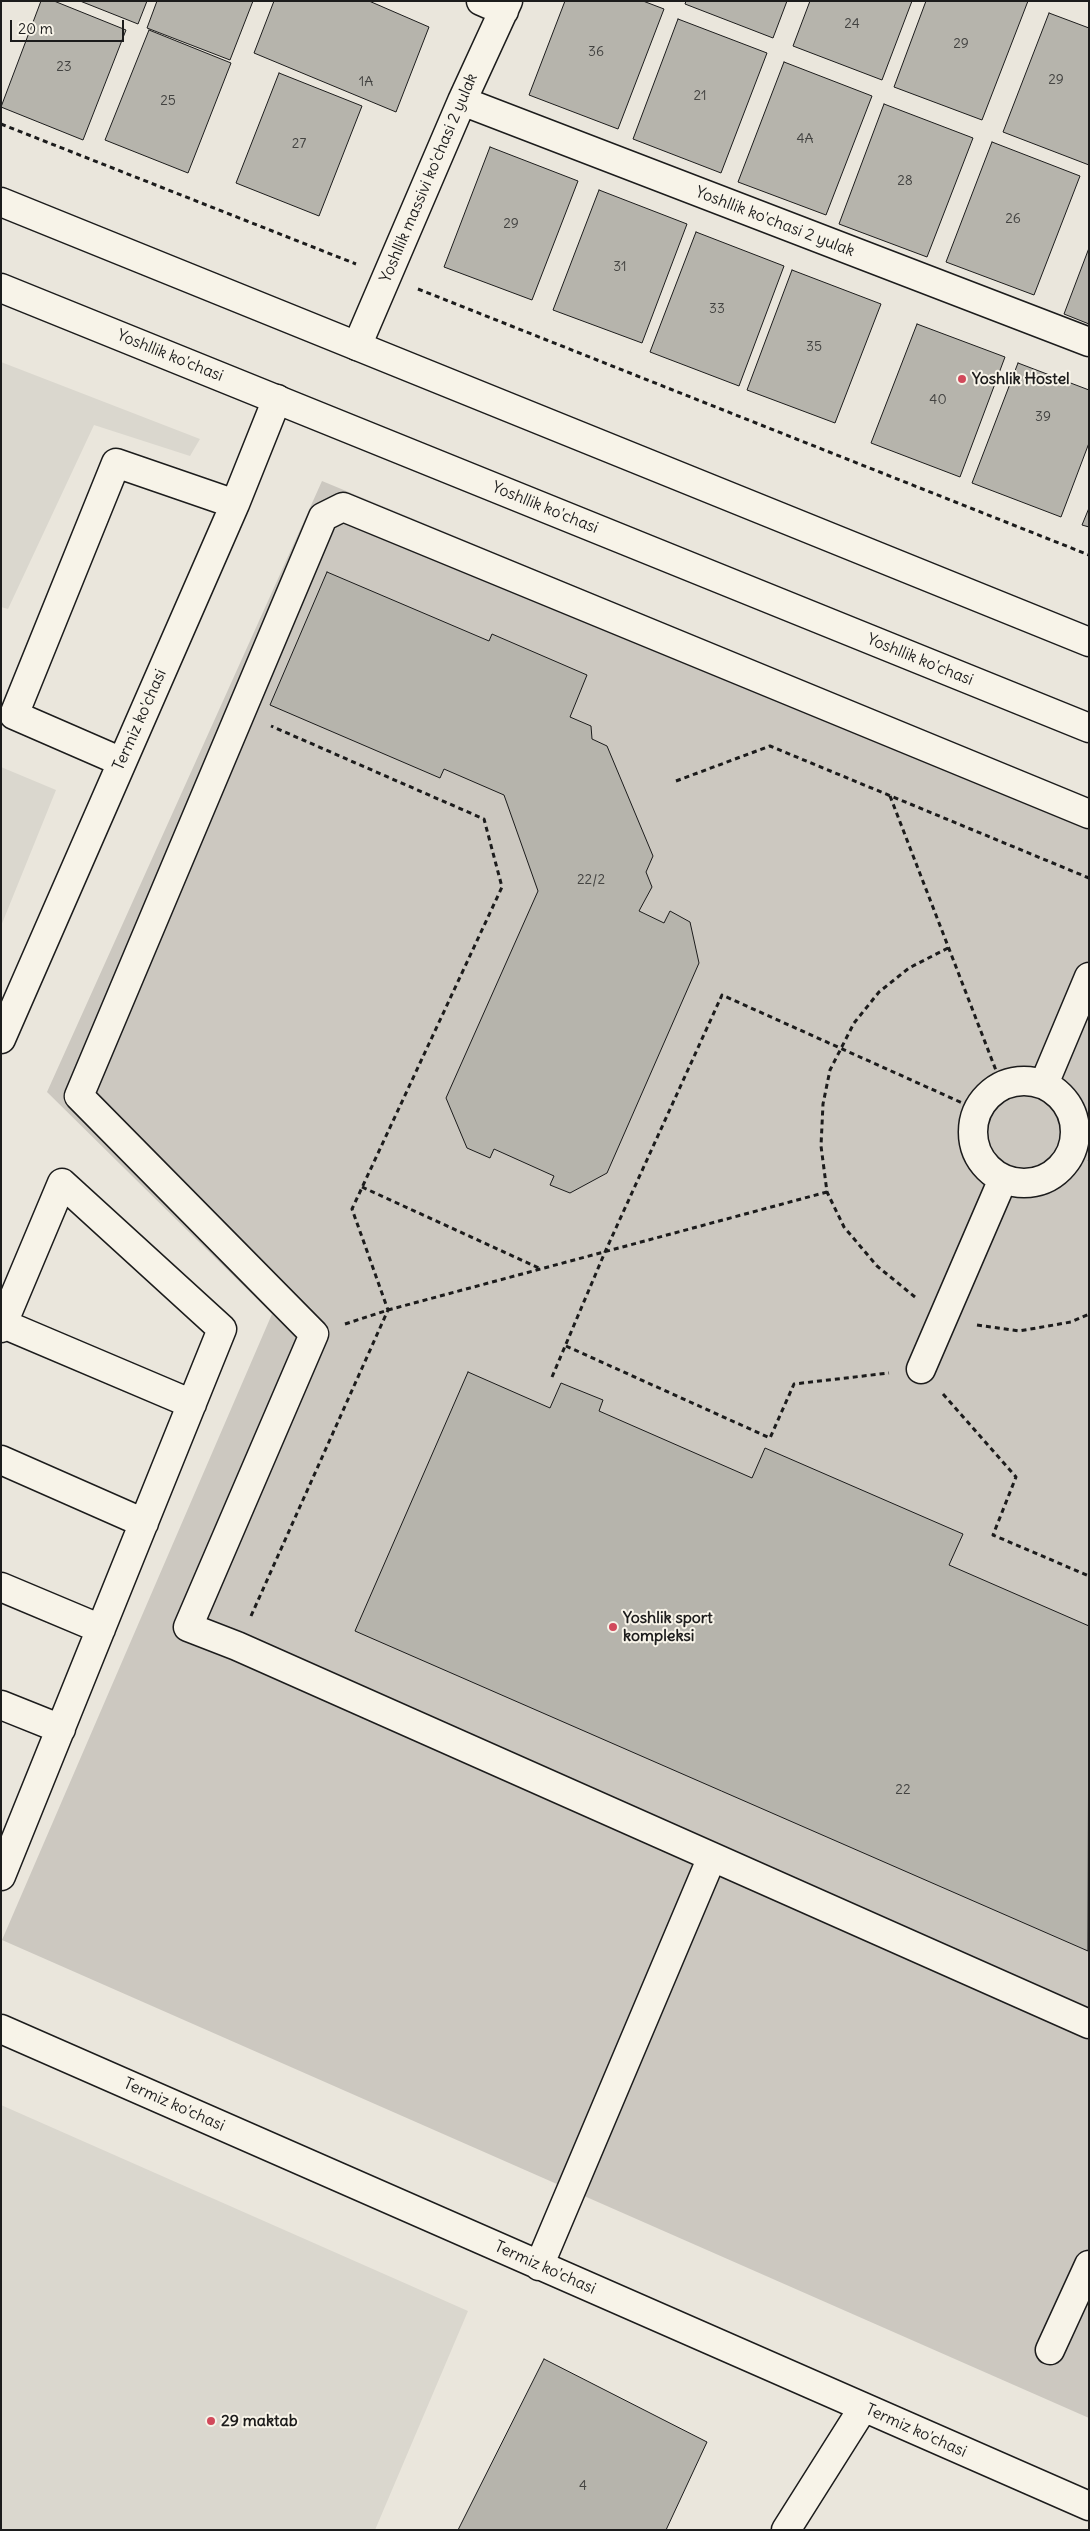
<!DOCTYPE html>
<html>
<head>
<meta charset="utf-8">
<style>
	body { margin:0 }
	#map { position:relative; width:1090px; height:2531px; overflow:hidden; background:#eae6dc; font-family:Delius,sans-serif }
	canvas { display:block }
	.frame { position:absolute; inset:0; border:2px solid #1c1c1c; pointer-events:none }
	.scale { position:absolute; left:10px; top:20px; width:114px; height:22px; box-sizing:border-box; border:2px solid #1c1c1c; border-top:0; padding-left:6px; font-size:15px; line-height:18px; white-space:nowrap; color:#1c1c1c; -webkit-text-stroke:4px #f7f3e8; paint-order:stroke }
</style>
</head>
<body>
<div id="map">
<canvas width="1090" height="2531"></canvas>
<div class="frame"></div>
<div class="scale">20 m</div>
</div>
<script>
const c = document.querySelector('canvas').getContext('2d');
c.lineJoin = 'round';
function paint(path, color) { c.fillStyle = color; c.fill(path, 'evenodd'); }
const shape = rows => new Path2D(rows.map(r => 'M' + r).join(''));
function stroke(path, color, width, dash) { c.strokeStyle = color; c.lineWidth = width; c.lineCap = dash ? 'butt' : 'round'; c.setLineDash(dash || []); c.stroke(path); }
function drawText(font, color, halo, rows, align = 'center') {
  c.font = font + ' Delius,sans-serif'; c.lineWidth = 4; c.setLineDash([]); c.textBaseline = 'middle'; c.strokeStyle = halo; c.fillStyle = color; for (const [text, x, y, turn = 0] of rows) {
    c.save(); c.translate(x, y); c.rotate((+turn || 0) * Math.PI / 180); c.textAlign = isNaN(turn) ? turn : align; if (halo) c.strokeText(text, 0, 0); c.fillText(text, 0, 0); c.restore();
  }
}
const built = shape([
	[1,362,200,439,190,456,94,425,8,609,1,607],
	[1,767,56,790,1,926],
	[1,2105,468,2311,375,2530,1,2530]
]);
const green = shape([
	[322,481,1089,799,1089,2418,2,1940,272,1314,47,1092]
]);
const building = shape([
	[41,1,54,1,126,30,83,140,1,107,41,1],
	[80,1,147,1,138,24,80,1],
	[157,1,253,1,230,60,147,28,157,1],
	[274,1,369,1,429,27,396,112,254,53,274,1],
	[565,1,643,1,664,9,618,129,529,95,565,1],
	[686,1,787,1,773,38,685,4,686,1],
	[810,1,912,1,882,80,793,46,810,1],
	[926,1,1028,1,982,120,894,87,926,1],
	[1049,13,1089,28,1089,165,1003,132,1049,13],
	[678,19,767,53,721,173,633,139,678,19],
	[149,30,231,63,188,173,105,140,149,30],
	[784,62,872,96,826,215,738,182,784,62],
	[279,73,362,106,319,216,236,183,279,73],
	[884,104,973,138,927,257,839,224,884,104],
	[992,142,1080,176,1034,295,946,262,992,142],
	[490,147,578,181,532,300,444,267,490,147],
	[599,190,687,224,642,343,553,310,599,190],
	[696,232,784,266,739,386,650,352,696,232],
	[1089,248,1089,324,1064,314,1089,248],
	[792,270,881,304,835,423,747,390,792,270],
	[917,324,1005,357,960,477,871,443,917,324],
	[1018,363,1089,390,1089,443,1061,517,972,483,1018,363],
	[1089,508,1089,527,1082,525,1089,508],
	[327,572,489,641,492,634,587,675,570,717,591,726,592,739,607,746,653,856,646,872,652,887,639,911,664,923,670,911,690,922,699,963,607,1173,570,1193,550,1185,554,1176,494,1149,490,1158,467,1148,446,1098,538,891,504,795,444,769,440,778,270,705,327,572],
	[468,1372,550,1408,561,1383,603,1400,599,1411,752,1478,765,1448,963,1534,949,1565,1089,1626,1088,1951,355,1631,468,1372],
	[544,2359,707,2442,666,2530,458,2530,544,2359]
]);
const path = shape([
	[1,124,356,264],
	[418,289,1089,555],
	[676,781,770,746,1089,878],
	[890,796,1002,1086],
	[1072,1113,1089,1106],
	[1072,1152,1089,1160],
	[362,1187,541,1269],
	[915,1297,877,1266,844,1227,827,1192,821,1146,823,1104,830,1070,854,1023,879,992,909,968,948,948],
	[345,1324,388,1310,827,1192],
	[977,1325,1019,1331,1071,1322,1089,1314],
	[566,1346,770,1438,794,1384,889,1373],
	[552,1377,605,1252,722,995,978,1110],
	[943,1394,1016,1477,993,1535,1089,1576],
	[251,1616,388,1310,352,1209,502,887,484,819,271,726]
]);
const minor = shape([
	[481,1,504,11],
	[462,101,1089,342],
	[357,346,462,101,508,1],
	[122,762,14,715,116,463,235,504],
	[1089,814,343,507,323,517,79,1096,314,1334,188,1627,237,1646,1089,2024],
	[1,1039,235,504,277,399],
	'973 1132a51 51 0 1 1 102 0a51 51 0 1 1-102 0Z',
	[1044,1084,1089,977],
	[1,1323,192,1404],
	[1,1328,62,1183,222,1329,1,1876],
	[921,1369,1003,1179],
	[1,1460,144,1523],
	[1,1587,101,1629],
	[1,1705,61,1729],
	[1,2029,1089,2506],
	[539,2266,712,1857],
	[1050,2350,1089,2265],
	[786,2530,863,2408]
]);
const major = shape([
	[1,202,1089,642],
	[1,288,1089,728]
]);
const markers = [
	[962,379,5,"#d1495b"],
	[613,1627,5,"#d1495b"],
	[211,2421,5,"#d1495b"]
];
const numberNames = [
	["24",852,24],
	["29",961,44],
	["36",596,52],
	["23",64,67],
	["29",1056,80],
	["1A",366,82],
	["21",700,96],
	["25",168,101],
	["4A",805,139],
	["27",299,144],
	["28",905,181],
	["26",1013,219],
	["29",511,224],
	["31",620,267],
	["33",717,309],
	["35",814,347],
	["40",938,400],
	["39",1043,417],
	["22/2",591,880],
	["22",903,1790],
	["4",583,2486]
];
const streetNames = [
	["Yoshllik massivi ko'chasi 2 yulak",429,178,-67],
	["Yoshllik ko'chasi 2 yulak",775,222,21],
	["Yoshllik ko'chasi",170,356,22],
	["Yoshllik ko'chasi",545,508,22],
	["Yoshllik ko'chasi",920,660,22],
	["Termiz ko'chasi",140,720,-66],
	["Termiz ko'chasi",174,2105,24],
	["Termiz ko'chasi",545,2268,24],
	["Termiz ko'chasi",916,2431,24]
];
const poiNames = [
	["Yoshlik Hostel",972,379],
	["Yoshlik sport",623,1618],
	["kompleksi",623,1636],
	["29 maktab",221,2421]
];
paint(built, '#dad7ce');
paint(green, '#ccc8c0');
paint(building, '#b6b4ac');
stroke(building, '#1c1c1c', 1);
stroke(minor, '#1c1c1c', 31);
stroke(major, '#1c1c1c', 31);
stroke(path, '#1c1c1c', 3, [5, 4]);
stroke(minor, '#f7f3e8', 28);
stroke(major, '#f7f3e8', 28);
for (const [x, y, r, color] of markers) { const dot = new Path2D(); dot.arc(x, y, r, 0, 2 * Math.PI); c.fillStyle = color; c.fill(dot); stroke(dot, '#f7f3e8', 2); }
drawText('14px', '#424240', null, numberNames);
drawText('16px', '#1c1c1c', '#f7f3e8', streetNames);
drawText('bold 16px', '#1c1c1c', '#f7f3e8', poiNames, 'left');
</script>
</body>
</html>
